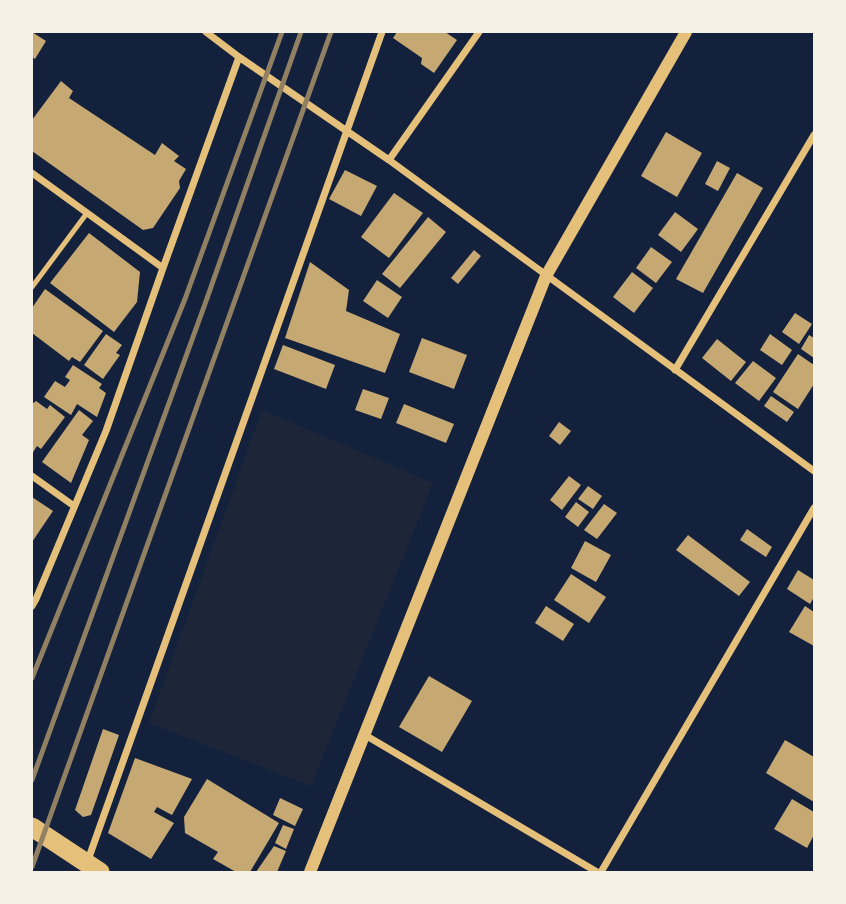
<!DOCTYPE html>
<html>
<head>
<meta charset="utf-8">
<style>
	body { margin:0 }
	#map { position:relative; width:846px; height:904px; overflow:hidden; background:#14213d; font-family:"Source Sans 3",sans-serif }
	canvas { display:block }
	.frame { position:absolute; inset:0; border:33px solid #f6f1e7; pointer-events:none }
</style>
</head>
<body>
<div id="map">
<canvas width="846" height="904"></canvas>
<div class="frame"></div>
</div>
<script>
const c = document.querySelector('canvas').getContext('2d');
c.lineJoin = 'round';
function paint(path, color) { c.fillStyle = color; c.fill(path, 'evenodd'); }
const shape = rows => new Path2D(rows.map(r => 'M' + r).join(''));
function stroke(path, color, width, dash) { c.strokeStyle = color; c.lineWidth = width; c.lineCap = dash ? 'butt' : 'round'; c.setLineDash(dash || []); c.stroke(path); }
const green = shape([
	[262,410,433,483,311,786,149,723]
]);
const building = shape([
	[32,32,46,41,35,59,32,57],
	[397,32,445,32,457,40,434,73,421,64,422,58,393,38],
	[61,81,73,91,69,98,155,155,162,143,179,156,174,161,186,169,179,181,180,188,153,228,143,230,32,151,32,120],
	[666,132,702,153,677,197,641,176],
	[717,161,730,168,718,191,705,184],
	[345,170,377,186,361,216,329,199],
	[737,173,763,188,703,293,676,279],
	[394,193,423,213,389,258,361,237],
	[675,212,698,229,681,252,658,235],
	[428,217,446,232,400,288,382,274],
	[89,233,140,272,137,302,114,332,50,283],
	[651,247,672,262,656,283,636,268],
	[474,250,481,256,458,284,451,278],
	[310,262,349,290,346,311,400,334,385,373,285,338],
	[632,272,653,288,634,313,613,297],
	[377,280,402,297,388,318,363,301],
	[45,289,103,331,80,362,72,357,69,361,32,333,32,308],
	[795,313,812,324,799,344,782,332],
	[106,334,122,345,116,353,120,355,103,379,84,365],
	[770,334,792,350,782,365,760,350],
	[809,335,814,338,814,358,801,349],
	[422,338,467,355,454,389,409,372],
	[717,339,746,362,731,381,702,358],
	[283,345,335,365,326,389,274,369],
	[798,354,814,365,814,384,798,409,773,392],
	[753,361,776,378,759,401,735,383],
	[73,365,102,384,99,388,106,393,97,417,77,404,71,415,44,397,55,381,65,387,70,380,65,377],
	[363,389,389,398,381,419,355,410],
	[771,396,794,412,787,422,764,406],
	[36,401,47,409,50,405,65,417,41,449,37,446,32,454,32,404],
	[404,404,454,424,446,443,396,423],
	[79,410,93,421,82,435,89,440,71,483,42,462],
	[559,422,571,431,560,445,549,436],
	[569,476,581,485,562,510,550,500],
	[588,486,602,496,593,509,578,499],
	[32,497,53,511,32,542],
	[576,502,589,512,578,527,565,517],
	[604,504,617,513,597,539,584,530],
	[747,529,772,547,766,557,740,540],
	[688,535,750,582,739,596,676,550],
	[585,541,611,555,596,582,571,568],
	[798,570,814,580,814,597,810,604,787,589],
	[571,574,606,597,589,623,554,600],
	[546,606,574,624,563,641,535,623],
	[805,606,814,612,814,646,789,632],
	[429,676,472,701,442,752,399,727],
	[103,729,119,735,91,815,83,817,75,810],
	[785,740,814,757,814,802,766,773],
	[135,758,192,779,172,815,157,807,154,812,174,823,151,859,108,833],
	[207,779,279,823,250,872,236,872,213,859,218,852,185,833,184,817],
	[280,798,303,809,295,826,273,815],
	[792,799,814,812,814,835,807,848,774,829],
	[283,825,294,829,286,849,275,843],
	[274,846,286,851,277,872,256,872]
]);
const service = shape([
	[32,287,87,213]
]);
const minor = shape([
	[206,32,239,57,389,160,814,471],
	[389,160,479,32],
	[32,173,163,268,106,431,36,599,32,606],
	[163,268,239,57],
	[675,370,814,135],
	[32,476,74,506],
	[365,735,597,872],
	[88,860,382,32],
	[601,872,814,508]
]);
const tertiary = shape([
	[310,872,546,276,686,32]
]);
const trunk = shape([
	[32,827,100,872]
]);
const rail = shape([
	[32,678,185,299,282,32],
	[32,780,205,304,301,32],
	[32,867,331,32]
]);
paint(green, '#1d2539');
paint(building, '#c6a872');
stroke(service, '#e5c07b', 5);
stroke(minor, '#e5c07b', 7);
stroke(tertiary, '#e5c07b', 12);
stroke(trunk, '#e5c07b', 19);
stroke(rail, '#918062', 5);
</script>
</body>
</html>
